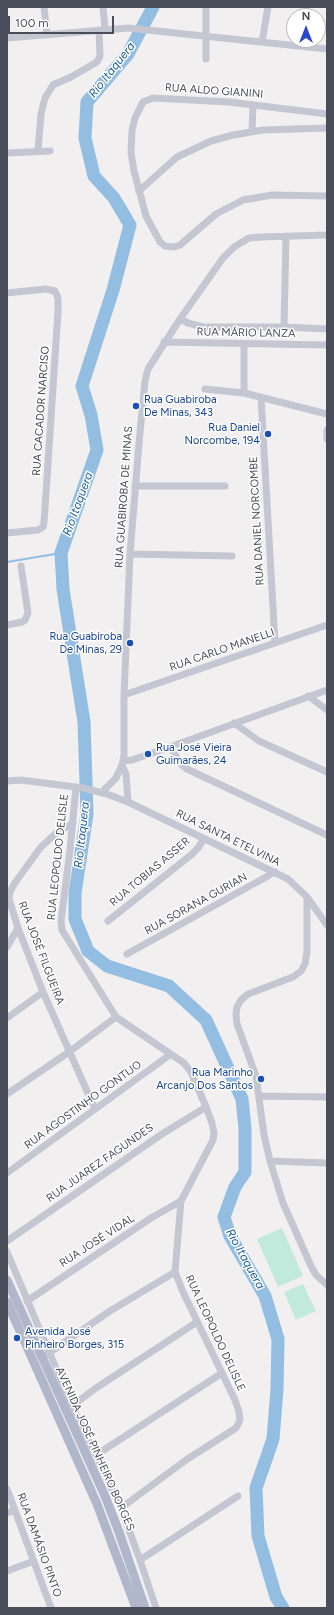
<!DOCTYPE html>
<html>
<head>
<meta charset="utf-8">
<style>
	body { margin:0 }
	#map { position:relative; width:334px; height:1615px; overflow:hidden; background:#f1efef; font-family:Figtree,sans-serif }
	canvas { display:block }
	.frame { position:absolute; inset:0; border:8px solid #494d5a; pointer-events:none }
	.north { position:absolute; left:286px; top:8px; width:40px; height:40px; box-sizing:border-box; background:#fff; border:1px solid #b6b8bd; border-radius:50%; rotate:0deg; font-size:11px; font-weight:700; line-height:16px; text-align:center; color:#494d5a }
	.north::after { content:''; display:block; margin:auto; width:14px; height:18px; background:#2d48cd; clip-path:polygon(50% 0,100% 100%,50% 72%,0 100%) }
	.scale { position:absolute; left:8px; top:16px; width:106px; height:18px; box-sizing:border-box; border:2px solid #494d5a; border-top:0; padding-left:5px; font-size:12px; line-height:14px; white-space:nowrap; color:#494d5a; -webkit-text-stroke:3px #fff; paint-order:stroke }
</style>
</head>
<body>
<div id="map">
<canvas width="334" height="1615"></canvas>
<div class="frame"></div>
<div class="north">N</div>
<div class="scale">100 m</div>
</div>
<script>
const c = document.querySelector('canvas').getContext('2d');
c.lineJoin = 'round';
function paint(path, color) { c.fillStyle = color; c.fill(path, 'evenodd'); }
const shape = rows => new Path2D(rows.map(r => 'M' + r).join(''));
function stroke(path, color, width, dash) { c.strokeStyle = color; c.lineWidth = width; c.lineCap = dash ? 'butt' : 'round'; c.setLineDash(dash || []); c.stroke(path); }
function drawText(font, color, halo, rows, align = 'center') {
  c.font = font + ' Figtree,sans-serif'; c.lineWidth = 3; c.setLineDash([]); c.textBaseline = 'middle'; c.strokeStyle = halo; c.fillStyle = color; for (const [text, x, y, turn = 0] of rows) {
    c.save(); c.translate(x, y); c.rotate((+turn || 0) * Math.PI / 180); c.textAlign = isNaN(turn) ? turn : align; if (halo) c.strokeText(text, 0, 0); c.fillText(text, 0, 0); c.restore();
  }
}
const green = shape([
	[282,1228,303,1276,278,1287,257,1239],
	[303,1284,316,1311,296,1320,284,1292]
]);
const stream = shape([
	[7,562,61,553]
]);
const river = shape([
	[153,7,128,54,87,102,85,138,94,176,114,198,130,225,113,290,82,386,91,415,97,450,61,553,63,589,84,722,87,814,75,893,75,919,88,951,107,966,169,986,206,1020,242,1099,245,1128,245,1172,235,1187,224,1217,230,1236,265,1296,278,1339,277,1389,273,1439,256,1488,258,1536,276,1597,283,1608]
]);
const minor = shape([
	[44,7,47,35],
	[103,7,105,29],
	[206,7,206,59],
	[7,38,128,28,327,49],
	[262,42,268,7],
	[327,114,229,102,153,98,143,102,135,118,132,130,131,153,134,171,146,216,160,242,165,246,174,247,180,245,216,214,243,200,272,195,327,196],
	[252,131,253,105],
	[38,151,41,114,45,98,53,85,71,77,97,62,100,56,99,30],
	[7,153,50,151],
	[139,191,177,157,211,141,233,135,263,130,327,128],
	[7,293,46,289,55,291,58,298,58,312,44,523,43,527,38,530,7,533],
	[180,319,188,323,203,327,284,327,327,329],
	[284,327,286,236],
	[164,342,327,345],
	[244,345,244,393],
	[205,389,244,393,327,414],
	[261,397,275,643],
	[327,430,327,439],
	[135,486,225,486],
	[130,554,232,556],
	[7,625,22,622,25,620,28,613,21,566],
	[124,695,327,625],
	[308,696,327,710],
	[234,723,259,741,327,772],
	[170,747,181,764,187,769,327,835],
	[123,761,132,760,170,747,327,690],
	[122,765,126,774,128,802],
	[7,781,21,780,83,788,107,794,128,802,288,879,307,897,327,925],
	[76,787,70,850,61,921,62,930,116,1017,184,1063,191,1072,206,1107,212,1123,214,1133,213,1140,181,1201,175,1272,183,1292,235,1400,239,1412,240,1420,236,1428,186,1460,121,1508],
	[102,792,116,778,122,765,124,755,124,695,130,554,139,443,145,381,148,369,180,319,223,258,234,247,249,238,261,237,327,235],
	[73,823,55,834,41,847,14,884,10,892,9,899,18,928,43,992,95,1109],
	[307,897,307,951,305,964,301,971,293,977,248,994,241,1000,237,1007,236,1015,237,1024,256,1076,264,1135,270,1161,283,1203,311,1266,316,1275,327,1285],
	[108,921,191,855,198,848,204,839],
	[7,947,18,928],
	[127,954,275,872],
	[7,1018,43,992],
	[7,1094,69,1052,116,1017],
	[260,1096,327,1097],
	[270,1161,327,1163],
	[7,1173,171,1054],
	[7,1241,162,1134,206,1107],
	[7,1252,72,1406,121,1508,140,1560,156,1608],
	[27,1301,151,1218,181,1201],
	[46,1355,110,1311,175,1272],
	[72,1406,96,1388,197,1322],
	[96,1455,222,1373],
	[7,1489,51,1608],
	[7,1513,15,1510],
	[140,1560,238,1496],
	[7,1571,34,1561]
]);
const major = shape([
	[7,1280,105,1496,119,1532,145,1608],
	[7,1302,97,1504,136,1608]
]);
const markers = [
	[136,406,4,"#1a4fb4"],
	[268,434,4,"#1a4fb4"],
	[130,643,4,"#1a4fb4"],
	[148,754,4,"#1a4fb4"],
	[261,1079,4,"#1a4fb4"],
	[17,1338,4,"#1a4fb4"]
];
const streetNames = [
	["RUA ALDO GIANINI",214,91,4],
	["RUA MÁRIO LANZA",246,333,1],
	["RUA CACADOR NARCISO",41,411,-86],
	["RUA GUABIROBA DE MINAS",124,497,-86],
	["RUA DANIEL NORCOMBE",257,521,-93],
	["RUA CARLO MANELLI",222,650,-19],
	["RUA SANTA ETELVINA",228,838,26],
	["RUA LEOPOLDO DELISLE",58,857,-84],
	["RUA TOBIAS ASSER",150,872,-40],
	["RUA SORANA GURIAN",196,904,-29],
	["RUA JOSÉ FILGUEIRA",41,953,69],
	["RUA AGOSTINHO GONTIJO",83,1105,-36],
	["RUA JUAREZ FAGUNDES",100,1163,-35],
	["RUA JOSÉ VIDAL",97,1241,-33],
	["RUA LEOPOLDO DELISLE",215,1333,65],
	["AVENIDA JOSÉ PINHEIRO BORGES",95,1449,66],
	["RUA DAMÁSIO PINTO",39,1545,70]
];
const transitNames = [
	["Rua Guabiroba",144,400],
	["De Minas, 343",144,413],
	["Rua Daniel",260,428,"right"],
	["Norcombe, 194",260,441,"right"],
	["Rua Guabiroba",122,637,"right"],
	["De Minas, 29",122,650,"right"],
	["Rua José Vieira",156,748],
	["Guimarães, 24",156,761],
	["Rua Marinho",253,1073,"right"],
	["Arcanjo Dos Santos",253,1086,"right"],
	["Avenida José",25,1332],
	["Pinheiro Borges, 315",25,1345]
];
const waterNames = [
	["Rio Itaquera",112,70,-52],
	["Rio Itaquera",78,504,-70],
	["Rio Itaquera",82,835,-84],
	["Rio Itaquera",245,1259,61]
];
paint(green, '#c2eadc');
stroke(stream, '#94bde2', 2);
stroke(river, '#94bde2', 13);
stroke(minor, '#c4c7d2', 7);
stroke(major, '#b1b7cb', 9);
for (const [x, y, r, color] of markers) { const dot = new Path2D(); dot.arc(x, y, r, 0, 2 * Math.PI); c.fillStyle = color; c.fill(dot); stroke(dot, '#fff', 1.5); }
drawText('11px', '#494d5a', '#fff', streetNames);
drawText('11px', '#164399', '#fff', transitNames, 'left');
drawText('italic 12px', '#1c5e9a', '#fff', waterNames);
</script>
</body>
</html>
